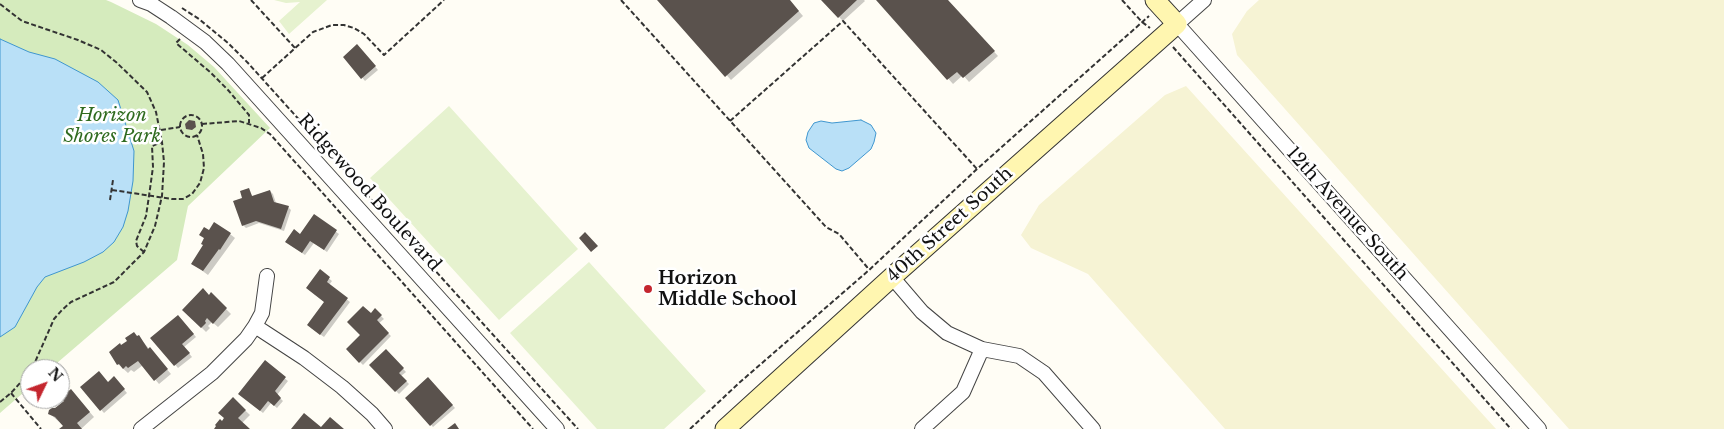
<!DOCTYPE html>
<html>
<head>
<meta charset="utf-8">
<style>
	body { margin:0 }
	#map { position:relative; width:1724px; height:429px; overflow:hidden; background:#fffdf5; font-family:"Libre Baskerville",serif }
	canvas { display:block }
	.north { position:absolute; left:20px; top:359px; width:50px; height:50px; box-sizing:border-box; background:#fff; border:1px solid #a0a0a0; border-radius:50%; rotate:48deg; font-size:14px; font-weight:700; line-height:20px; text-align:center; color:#111 }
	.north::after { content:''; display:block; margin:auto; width:18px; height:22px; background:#c4262e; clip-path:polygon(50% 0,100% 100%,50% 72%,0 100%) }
</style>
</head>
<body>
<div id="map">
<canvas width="1724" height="429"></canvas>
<div class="north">N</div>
</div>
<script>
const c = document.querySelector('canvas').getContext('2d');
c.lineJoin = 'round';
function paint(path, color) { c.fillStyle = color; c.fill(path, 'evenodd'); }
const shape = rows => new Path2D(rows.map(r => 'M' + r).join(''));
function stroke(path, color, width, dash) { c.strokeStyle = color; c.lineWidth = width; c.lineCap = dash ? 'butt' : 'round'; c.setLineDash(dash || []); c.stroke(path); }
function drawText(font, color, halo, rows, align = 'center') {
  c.font = font + ' "Libre Baskerville",serif'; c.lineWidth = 5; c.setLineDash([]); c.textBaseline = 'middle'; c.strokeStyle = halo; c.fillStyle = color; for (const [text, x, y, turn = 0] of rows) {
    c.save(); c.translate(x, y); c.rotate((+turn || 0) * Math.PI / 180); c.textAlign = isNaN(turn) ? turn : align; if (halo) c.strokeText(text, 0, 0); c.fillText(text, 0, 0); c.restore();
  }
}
const farmland = shape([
	[1259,0,1724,0,1724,429,1569,429,1237,55,1232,34,1247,11],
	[1186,86,1496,429,1225,429,1088,274,1031,248,1021,235,1039,205,1165,95]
]);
const green = shape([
	[0,0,106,0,111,2,156,24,188,45,214,67,270,128,188,206,177,260,50,369,30,369,30,387,0,413]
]);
const pitch = shape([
	[274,0,327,0,289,34,279,21,300,2,286,3],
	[449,106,578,249,499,320,370,178],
	[589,262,706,391,664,429,597,429,510,333]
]);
const water = shape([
	[0,39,29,52,55,59,98,82,118,100,134,151,133,181,128,211,123,227,114,242,103,252,84,262,45,277,37,287,15,327,0,337,0,39],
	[861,120,871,125,876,133,874,142,871,149,849,168,842,171,836,169,809,148,806,140,808,132,814,123,821,121,832,123,861,120]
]);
const shadow = shape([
	[658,0,789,0,803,16,731,80],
	[822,0,864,0,865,1,843,21],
	[878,0,947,0,998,56,969,82,963,75,953,84],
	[360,49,378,70,365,81,345,57],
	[248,190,253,197,270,191,273,194,276,203,288,207,291,210,284,231,259,223,246,228,243,225,244,199],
	[314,216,339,234,327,252,314,243,305,255,290,245,301,235],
	[209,232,230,234,235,238,208,275,193,264,204,246,205,239,200,235],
	[320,271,332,281,329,285,350,302,324,337,311,328,325,302],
	[211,294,231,314,218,327,212,322,208,326,210,328,206,332,184,310],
	[375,310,384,319,378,324,391,336,363,365,347,349,361,335,371,315],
	[181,319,196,337,184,347,192,357,178,368,152,338],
	[138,336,171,374,159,384,143,365,134,372,131,370,128,373,118,364,121,347],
	[386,351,406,372,401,376,409,384,399,394,371,366],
	[265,362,288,381,277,395,283,401,277,408,271,403,263,413,243,397],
	[114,378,127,393,104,413,82,388,108,383],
	[428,379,455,408,433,427,407,398],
	[75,395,94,417,81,429,61,429,64,426,50,414],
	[233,399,250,415,242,423,248,429,215,429,222,422]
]);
const building = shape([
	[657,0,790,0,799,11,725,77],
	[821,0,857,0,838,18],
	[876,0,948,0,995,51,963,78,957,72,947,80],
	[357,44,376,66,361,79,343,57],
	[189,120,195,121,196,127,192,130,186,129,185,124],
	[249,188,252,196,270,190,274,202,289,206,281,229,256,221,242,226,233,201,242,198,240,191],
	[314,214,337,230,324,250,310,241,302,253,285,242,294,229,300,234],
	[214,222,231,233,220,250,219,249,203,271,191,264,203,245,201,244,204,238,199,235,204,227,209,230],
	[585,232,598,246,591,252,579,238],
	[320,269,330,277,327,282,348,298,320,335,307,325,324,302,306,288],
	[203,288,209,295,211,292,227,308,213,324,207,318,205,321,206,323,201,328,182,310],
	[363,306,371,313,375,308,382,315,377,320,389,333,359,363,346,349,360,335,347,322],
	[178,315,194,334,182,344,190,353,174,366,150,338],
	[134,332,137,336,139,335,148,349,150,347,168,369,154,381,138,361,128,368,126,366,123,369,119,364,117,365,109,352,120,343,121,345,127,341,125,338],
	[386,349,404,368,399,373,407,381,395,392,369,365],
	[265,360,286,377,275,391,281,398,274,406,268,401,260,411,238,394],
	[99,371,108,382,114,376,125,389,100,411,80,387],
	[428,377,453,405,430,426,405,398],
	[71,389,90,412,77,423,82,429,59,429,63,426,55,417,48,414,49,410,52,408,55,408,64,401,60,398],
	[233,397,246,410,238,418,250,429,214,429,216,426,215,425,220,419,222,421,224,418,218,413],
	[304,413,321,427,330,417,344,429,291,429],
	[455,423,459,429,447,429]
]);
const path = shape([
	[251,0,295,48],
	[621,0,826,227,839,234,867,267,868,270],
	[1122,0,1142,22,1150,28],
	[0,4,22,21,78,40,101,50,116,62,147,92,156,112,162,142,164,162,162,196,155,226,144,252,114,282,71,302,62,310,54,319,32,369],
	[182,8,199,19,228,43,248,63,578,429],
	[180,39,176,43,210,72,228,90,249,115,249,123],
	[1173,47,1511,429],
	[262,78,313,32,332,25,344,25,354,28,364,34,384,55,444,0],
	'180 126a11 11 0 1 1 22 0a11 11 0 1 1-22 0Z',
	[730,121,843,21,977,169],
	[202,124,239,121,261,128,270,134,533,429],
	[161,130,180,127],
	[112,190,172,199,183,199,192,194,200,183,204,168,203,154,197,135],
	[110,200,113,180],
	[144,252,137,246,136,241,146,216,149,196,153,167,152,146,162,142],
	[11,393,41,429],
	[0,402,11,393,30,372],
	[690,429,739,383,868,271,977,169,1149,16]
]);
const street = shape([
	[140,0,151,4,171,17,205,42,228,64,557,429],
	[1204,0,1177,24,1539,429],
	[892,277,922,312,947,333,982,349,1019,356,1044,373,1093,429],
	[255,326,304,358,342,387,372,414,385,429],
	[141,429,212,373,246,339,255,326,262,313,267,276],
	[922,429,963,392,982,349]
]);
const secondary = shape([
	[725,429,892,277,1177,24,1155,0]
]);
const markers = [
	[648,289,5,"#c4262e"]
];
const parkNames = [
	["Horizon",112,116],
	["Shores Park",112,137]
];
const streetNames = [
	["Ridgewood Boulevard",369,193,48],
	["12th Avenue South",1347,214,48],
	["40th Street South",950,225,-42]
];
const poiNames = [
	["Horizon",658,279],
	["Middle School",658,300]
];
paint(farmland, '#f6f3d4');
paint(green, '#d5ebbd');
paint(pitch, '#e6f2cf');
paint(water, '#b9e0f7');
stroke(water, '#3f96cf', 1);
paint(shadow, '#0003');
paint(building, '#5a524d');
stroke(street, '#444', 16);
stroke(secondary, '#333', 21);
stroke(path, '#333', 2, [5, 2.5]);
stroke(street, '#fff', 14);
stroke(secondary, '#fff6b0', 19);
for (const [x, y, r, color] of markers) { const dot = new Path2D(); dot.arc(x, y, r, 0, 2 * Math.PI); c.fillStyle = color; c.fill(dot); stroke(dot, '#fff', 2); }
drawText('italic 18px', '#2f6b1f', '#fff', parkNames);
drawText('18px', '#111', '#fff', streetNames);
drawText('bold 18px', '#111', '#fff', poiNames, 'left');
</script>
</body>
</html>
